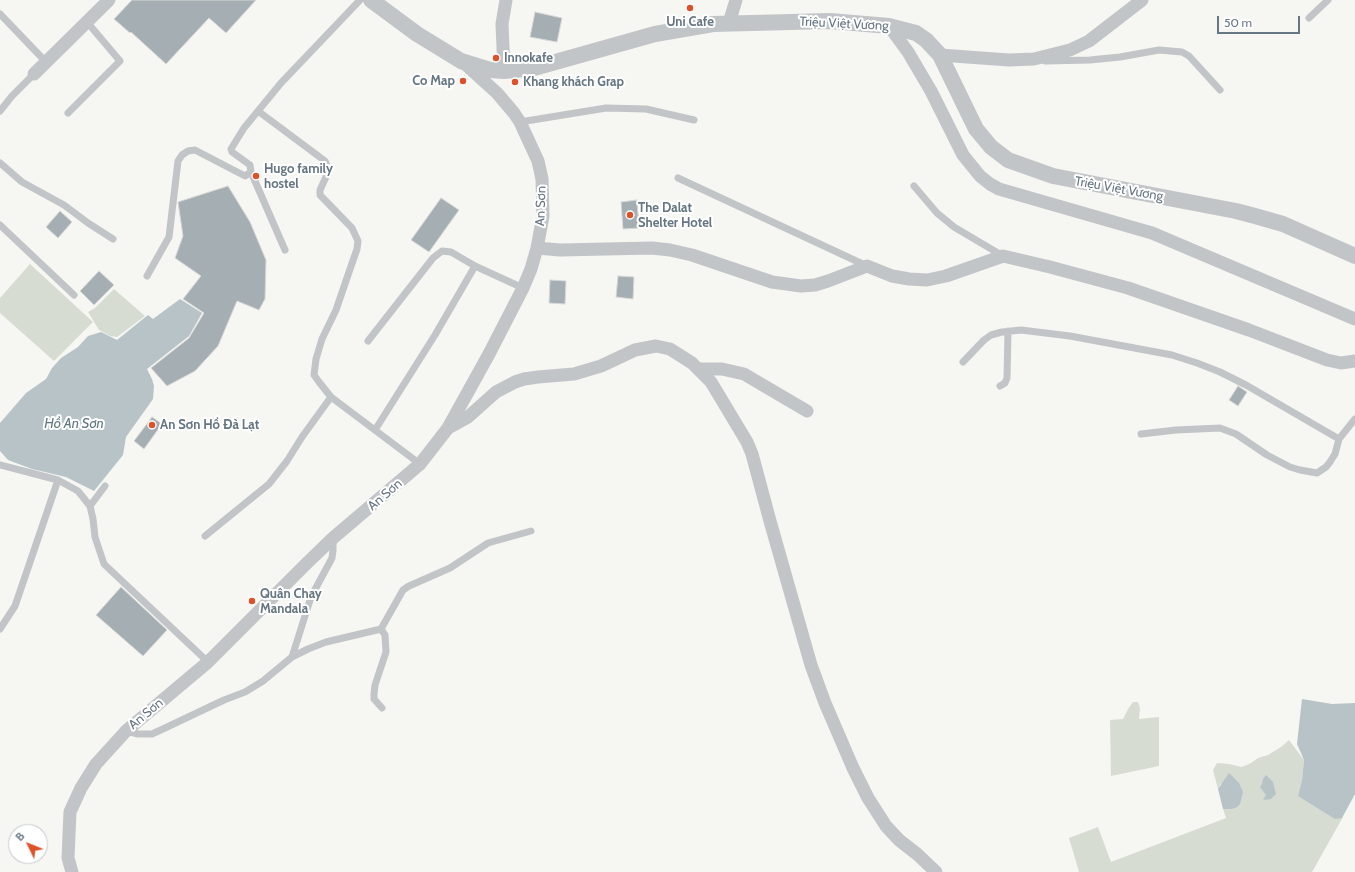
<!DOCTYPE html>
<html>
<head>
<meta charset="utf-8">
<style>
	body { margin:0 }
	#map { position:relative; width:1355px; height:872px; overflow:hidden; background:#f6f6f2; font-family:Cabin,sans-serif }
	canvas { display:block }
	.north { position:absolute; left:8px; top:824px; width:40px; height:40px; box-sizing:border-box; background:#fff; border:1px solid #c2c8cd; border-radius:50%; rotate:313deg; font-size:11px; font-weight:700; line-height:16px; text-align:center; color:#667682 }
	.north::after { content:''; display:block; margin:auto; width:14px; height:18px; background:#dd522b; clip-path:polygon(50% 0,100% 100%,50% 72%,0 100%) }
	.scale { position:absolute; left:1217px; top:16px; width:83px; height:18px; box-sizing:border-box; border:2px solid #667682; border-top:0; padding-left:5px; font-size:12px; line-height:14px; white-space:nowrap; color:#667682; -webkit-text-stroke:3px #fff; paint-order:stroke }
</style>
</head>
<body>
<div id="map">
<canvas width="1355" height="872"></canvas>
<div class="north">B</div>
<div class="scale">50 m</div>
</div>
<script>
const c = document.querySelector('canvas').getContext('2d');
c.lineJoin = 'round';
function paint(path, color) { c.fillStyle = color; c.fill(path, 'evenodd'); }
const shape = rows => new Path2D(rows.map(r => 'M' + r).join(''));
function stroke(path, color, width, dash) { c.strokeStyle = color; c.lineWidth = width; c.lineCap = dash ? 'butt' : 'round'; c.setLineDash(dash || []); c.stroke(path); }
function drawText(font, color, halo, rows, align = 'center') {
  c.font = font + ' Cabin,sans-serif'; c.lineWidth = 4; c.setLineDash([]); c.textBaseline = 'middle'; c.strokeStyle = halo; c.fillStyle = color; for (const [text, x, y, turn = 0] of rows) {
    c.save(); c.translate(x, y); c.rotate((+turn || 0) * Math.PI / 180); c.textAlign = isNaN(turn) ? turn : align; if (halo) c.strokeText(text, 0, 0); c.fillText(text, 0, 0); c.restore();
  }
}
const green = shape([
	[30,264,93,322,54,361,0,313,0,298],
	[114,289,145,316,117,337,110,336,99,330,88,312,95,308],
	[1133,702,1138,702,1140,708,1139,719,1159,717,1159,766,1111,776,1110,720,1123,719,1128,709],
	[1289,740,1304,760,1302,780,1298,796,1343,817,1312,872,1079,872,1069,838,1098,827,1111,862,1226,818,1223,809,1232,809,1221,783,1218,789,1213,770,1217,763,1229,764,1242,767,1251,763,1258,758,1268,755,1281,747]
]);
const water = shape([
	[180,299,202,313,189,336,147,369,152,379,154,386,153,399,126,437,123,455,94,491,66,477,32,469,8,460,0,451,0,423,26,393,46,379,52,368,61,358,78,347,88,336,101,332,117,340,148,315,153,319],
	[1302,699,1332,704,1355,703,1355,794,1342,818,1335,819,1298,796,1302,780,1304,760,1297,744],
	[1229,773,1239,783,1243,792,1240,804,1237,807,1232,809,1223,809,1218,789],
	[1266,775,1273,782,1276,794,1271,799,1263,800,1266,795,1260,787,1262,784,1263,779]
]);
const building = shape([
	[132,0,256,0,226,33,209,18,166,64,131,32,130,33,114,19,132,0],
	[535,12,562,18,557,42,530,37,535,12],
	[228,186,250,222,266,260,265,299,259,310,237,301,218,346,195,371,167,386,151,368,189,338,204,313,183,299,201,276,175,258,183,236,178,202,228,186],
	[441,198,459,210,429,252,411,240,441,198],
	[637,200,639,228,623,229,621,202,637,200],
	[60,211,72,222,58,238,46,227,60,211],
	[99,271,114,285,94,305,80,291,99,271],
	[618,276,634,277,633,299,616,297,618,276],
	[550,280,566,281,565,304,549,303,550,280],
	[1238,386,1247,392,1238,406,1229,400,1238,386],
	[152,417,162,424,144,449,134,441,152,417],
	[121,587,167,630,143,656,96,615,121,587]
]);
const service = shape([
	[0,14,46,62],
	[1309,18,1328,0],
	[1045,61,1090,60,1120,57,1159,50,1182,52,1189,56,1220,90],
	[0,111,12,96,34,74],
	[68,113,120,61,87,22],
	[520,122,606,108,646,109,694,120],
	[0,163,22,182,64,205,88,223,113,239],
	[251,172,285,250],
	[678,178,867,266],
	[914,186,937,213,954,227,1003,256],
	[0,225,74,295],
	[147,276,169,237,178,161,182,155,188,151,195,150,245,176,251,172,250,165,232,152,231,149,244,128,258,111],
	[368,341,433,258,442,251,451,252,475,266,523,288],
	[963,362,984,340,991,335,1002,332,1021,330,1070,336,1172,355,1197,363,1220,372,1246,385,1339,439,1355,419],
	[1000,386,1005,383,1007,378,1008,331],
	[331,397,319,382,314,375,316,359,322,339,336,310,349,272,357,249,358,241,352,228,320,195,320,190,326,177,328,168,325,161,258,111,281,83,360,0],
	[375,430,435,335,475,266],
	[1141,434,1176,430,1220,428,1236,434,1267,455,1290,467,1300,470,1317,473,1326,467,1330,462,1335,454,1339,439],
	[0,465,58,480,78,491,90,506,93,519,95,537,104,564,208,662],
	[90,506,105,486],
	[205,536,269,484,287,461,302,437,331,397,420,464],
	[0,629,15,606,58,480],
	[381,629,385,635,386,652,375,685,374,694,374,699,382,708],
	[292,657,311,597,332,558,333,550,333,538],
	[126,731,138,734,152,734,165,728,224,700,245,692,263,681,292,657,308,649,326,642,381,629,403,590,409,586,450,568,488,543,531,531]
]);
const minor = shape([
	[729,23,736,0],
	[889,26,908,52,931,91,963,155,980,176,990,184,999,189,1152,233,1355,319],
	[940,55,1009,60,1034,59,1070,50,1089,41,1142,0],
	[504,71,502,24,506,0],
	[34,74,109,0],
	[537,248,560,250,652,248,670,250,692,255,772,282,801,286,815,285,828,281,867,266,892,276,909,279,927,280,946,276,1003,256,1050,267,1128,288,1249,330,1327,360,1341,363,1355,361],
	[698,369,722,369,744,374,807,411],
	[448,428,468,417,496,392,515,382,524,379,538,377,574,374,601,366,635,350,656,346,670,349,692,363,711,382,747,442,752,454,770,521,811,665,825,703,853,768,868,798,886,826,899,840,917,854,936,872],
	[72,872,68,858,70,812,81,788,96,764,126,731,208,662,307,563,333,538,420,464,448,428,489,354,523,288,531,269,537,248,543,216,542,179,538,161,520,122,514,113,497,93,464,63]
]);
const tertiary = shape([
	[371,0,417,34,461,61,490,70,504,71,534,68,655,34,713,24,830,21,889,26,916,33,926,40,940,55,976,129,991,147,1008,160,1053,176,1236,211,1255,216,1283,224,1355,256]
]);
const markers = [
	[690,8,4,"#dd522b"],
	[496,58,4,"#dd522b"],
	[463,81,4,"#dd522b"],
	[515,82,4,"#dd522b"],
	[256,176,4,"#dd522b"],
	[630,215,4,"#dd522b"],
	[152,425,4,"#dd522b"],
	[252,601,4,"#dd522b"]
];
const poiNames = [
	["Uni Cafe",690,22,"center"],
	["Innokafe",504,58],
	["Co Map",455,81,"right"],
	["Khang khách Grap",523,82],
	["Hugo family",264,169],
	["hostel",264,184],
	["The Dalat",638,208],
	["Shelter Hotel",638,223],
	["An Sơn Hồ Đà Lạt",160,425],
	["Quân Chay",260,594],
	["Mandala",260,609]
];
const streetNames = [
	["Triệu Việt Vương",844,24,3],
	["Triệu Việt Vương",1119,189,10],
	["An Sơn",541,206,-88],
	["An Sơn",385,495,-41],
	["An Sơn",146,714,-40]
];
const waterNames = [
	["Hồ An Sơn",74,424]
];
paint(green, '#d7dcd3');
paint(water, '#b7c3c7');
paint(building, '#a5aeb3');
stroke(building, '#d7d7d5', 1);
stroke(service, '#c1c5c8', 7);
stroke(minor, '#c1c5c8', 13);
stroke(tertiary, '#c1c5c8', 16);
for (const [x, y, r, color] of markers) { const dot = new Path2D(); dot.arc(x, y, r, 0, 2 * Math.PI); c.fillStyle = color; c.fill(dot); stroke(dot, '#fff', 1.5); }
drawText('bold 13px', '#667682', '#fff', poiNames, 'left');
drawText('13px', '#667682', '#fff', streetNames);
drawText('italic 14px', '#61777f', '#fff', waterNames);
</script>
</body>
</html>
